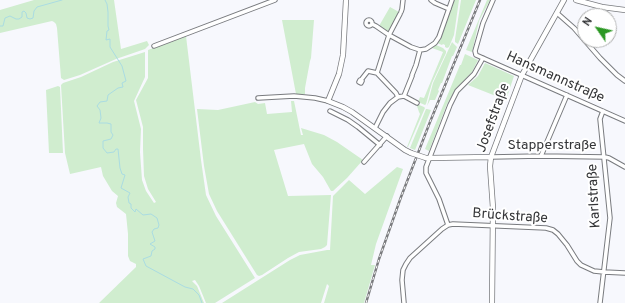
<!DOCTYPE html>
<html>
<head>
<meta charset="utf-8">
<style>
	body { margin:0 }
	#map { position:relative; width:625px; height:303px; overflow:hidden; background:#f7f8fd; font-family:Overpass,sans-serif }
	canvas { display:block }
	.north { position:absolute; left:577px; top:8px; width:40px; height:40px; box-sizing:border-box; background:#fff; border:1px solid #aeafaf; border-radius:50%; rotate:304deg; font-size:11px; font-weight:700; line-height:16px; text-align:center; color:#353638 }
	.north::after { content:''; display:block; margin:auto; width:14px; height:18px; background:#2c9824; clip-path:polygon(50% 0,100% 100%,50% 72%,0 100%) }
</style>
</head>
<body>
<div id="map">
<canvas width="625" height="303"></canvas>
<div class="north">N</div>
</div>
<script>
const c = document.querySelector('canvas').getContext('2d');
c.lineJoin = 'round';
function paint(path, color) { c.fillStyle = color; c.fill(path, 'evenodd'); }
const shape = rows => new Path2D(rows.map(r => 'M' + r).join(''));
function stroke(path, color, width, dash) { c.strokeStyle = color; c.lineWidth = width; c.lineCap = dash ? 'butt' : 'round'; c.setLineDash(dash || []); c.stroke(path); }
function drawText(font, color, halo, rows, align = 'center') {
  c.font = font + ' Overpass,sans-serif'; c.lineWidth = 4; c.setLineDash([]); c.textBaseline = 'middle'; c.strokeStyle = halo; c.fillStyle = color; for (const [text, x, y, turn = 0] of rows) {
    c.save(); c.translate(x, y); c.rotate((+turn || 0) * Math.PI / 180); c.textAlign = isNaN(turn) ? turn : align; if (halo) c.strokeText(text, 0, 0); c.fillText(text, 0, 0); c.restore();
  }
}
const green = shape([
	[34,0,114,0,121,49,147,41,149,45,145,49,116,59,80,75,64,80,61,78,57,28,56,24,54,22,52,21,0,33,0,10],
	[454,0,459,0,454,35,449,47,447,48,445,47,445,45,443,44,442,45,437,43,446,23],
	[461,0,476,0,458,44,455,42,455,39],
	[487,0,490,0,479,21,472,52,466,50],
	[390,7,399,12,389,31,387,32,379,26],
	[282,20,314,20,311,58,310,61,305,88,305,94,296,94],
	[186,36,201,160,206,195,216,216,255,278,215,303,206,303,199,286,195,280,192,281,197,286,204,303,99,303,136,267,136,264,130,261,128,256,128,234,126,214,117,207,116,203,118,196,112,191,103,176,101,167,70,174,65,153,61,85,63,83,81,77,113,62,145,52,145,77,134,101,141,129,140,152,142,180,146,191,154,203,156,202,148,189,144,176,143,149,143,127,136,100,148,78,148,50],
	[452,42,457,47,453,56,452,56,442,83,441,83,438,90,439,91,435,100,430,100,427,106,433,83],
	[436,45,443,48,446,51,446,53,432,83,426,104,425,105,418,102,420,97,424,98,443,52,432,48],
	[465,54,478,60,472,72,455,90,447,104,429,151,425,149,460,65,461,65],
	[485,63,514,76,506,100,468,85,478,76],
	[58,86,60,87,63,153,49,153,46,90],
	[291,101,294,101,301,135,303,135,301,128,324,135,337,142,363,160,347,178,333,191,331,191,323,177,312,164,304,144,274,150,288,196,331,195,327,245,325,247,321,249,299,252,288,258,262,275,259,276,257,275,217,211,209,194,204,166,197,109,218,110,255,102,258,104,265,103,267,114,292,112],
	[417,104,424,107,425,108,408,147,407,147,420,114,419,112,417,106],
	[426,109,427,109,431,110,415,150,410,148],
	[397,167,403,169,376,244,371,265,375,265,364,303,324,303,329,286,327,284,321,303,222,303,290,260,300,255,327,250,330,250,333,196,349,180,365,194]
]);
const stream = shape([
	[105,0,107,4,108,12,108,26,109,30,107,31,106,40,110,39,110,47,122,66,126,81,122,83,123,87,118,88,108,95,107,101,100,102,97,106,100,110,101,118,99,123,107,123,111,124,111,132,113,135,111,139,103,141,103,148,107,153,114,152,116,149,118,149,120,168,122,174,125,175,121,188,130,193,128,197,129,203,131,204,131,208,135,212,136,209,143,215,151,214,157,218,159,225,158,228,154,229,152,232,155,241,150,244,155,247,155,249,152,251,151,256,143,259,146,266,185,287,193,289,199,295,202,303],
	[0,26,3,26,5,18,10,16,16,19,19,19,22,17,22,12,24,11,26,13,27,18,30,19,33,18,34,11,37,7,62,0]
]);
const minor = shape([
	[431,0,435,3,449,9],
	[493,0,483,23,475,51,476,55,625,121],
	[401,12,402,9,403,0],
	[557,13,574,28,600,58,617,75,625,81],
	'366 23a3 3 0 1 1 6 0a3 3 0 1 1-6 0Z',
	[372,24,376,26,389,35,411,47,420,50,426,49,435,43,439,37,452,0],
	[154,46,275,0],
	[377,73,389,35,400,14],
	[412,75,416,65,420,50],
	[360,80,362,81,361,83,359,82,360,80],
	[361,80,368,71,377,73,396,93,398,97],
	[404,96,412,76],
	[258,98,294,96,315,98,328,101],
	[330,111,348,120,358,127,380,145],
	[375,128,383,112,390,103,398,97,404,96,417,103],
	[541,156,567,95],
	[491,157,541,156,605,157,609,158,625,167],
	[364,162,387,136],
	[448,225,439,199,426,173,426,167,450,105,457,91,474,74,483,58],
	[404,303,402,280,403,270,406,264,410,258,442,229,448,225,453,224,546,228,553,230,558,234,567,245,577,261,581,265,594,271,604,272,625,273],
	[600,303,610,218,600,119,603,111]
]);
const tertiary = shape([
	[346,0,343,55,339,74,328,101,343,107,352,112,405,150,411,153],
	[576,0,602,7,625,10],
	[426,158,429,158,491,157],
	[492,303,493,208,490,166,491,157,522,75,564,0]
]);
const rail = shape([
	[366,303,379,259,401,197,430,122,480,0]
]);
const tertiaryBridge = shape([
	[411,153,426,158]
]);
const streetNames = [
	["Hansmannstraße",555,78,24],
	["Josefstraße",494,118,-70],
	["Stapperstraße",552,146],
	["Karlstraße",595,196,-93],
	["Brückstraße",510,217,4]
];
paint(green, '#d0edcf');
stroke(stream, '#aadce2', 1);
stroke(minor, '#797b7f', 5.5);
stroke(tertiary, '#797b7f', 6);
stroke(minor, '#fff', 3.5);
stroke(tertiary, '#fff', 4.5);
stroke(rail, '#7a7b7e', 2.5);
stroke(rail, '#fff', 1, [3]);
stroke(tertiaryBridge, '#797b7f', 6, []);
stroke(tertiaryBridge, '#fff', 4.5);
drawText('14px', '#353638', '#fff', streetNames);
</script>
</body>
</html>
